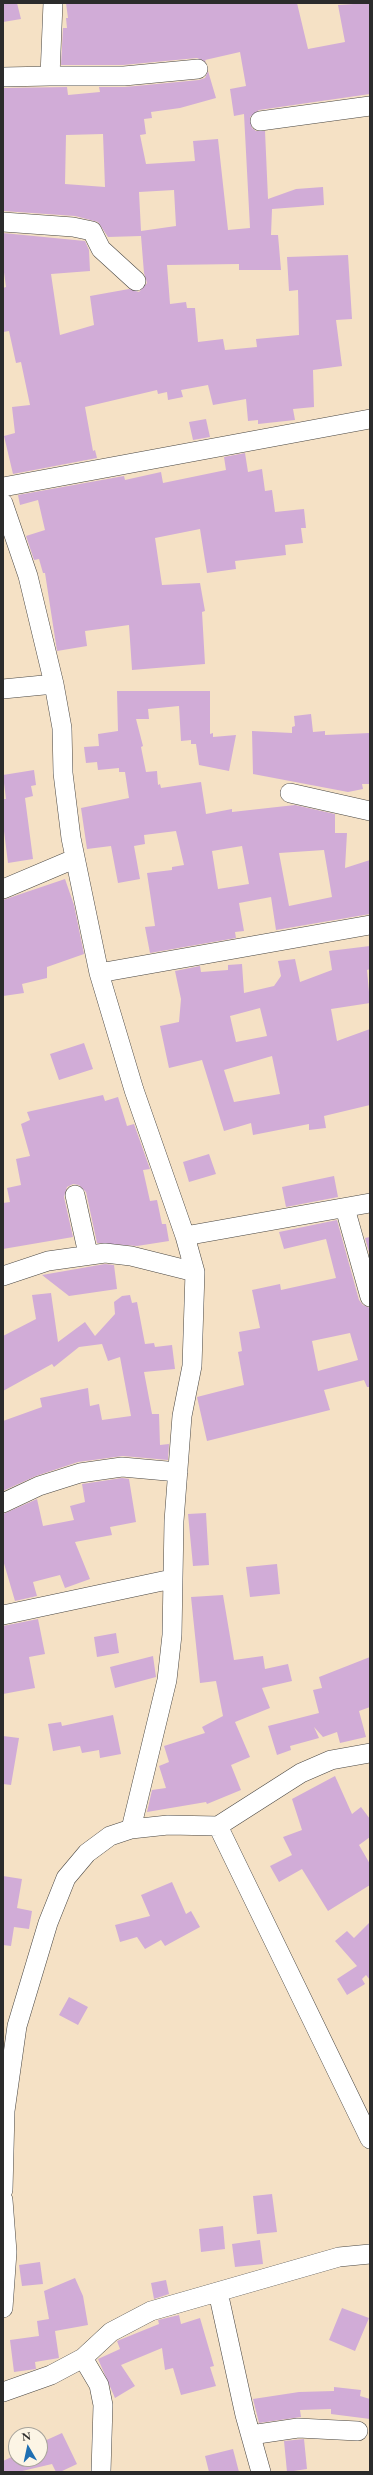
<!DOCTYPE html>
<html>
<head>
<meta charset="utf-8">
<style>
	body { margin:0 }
	#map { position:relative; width:373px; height:2475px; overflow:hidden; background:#f5e1c5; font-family:"EB Garamond",serif }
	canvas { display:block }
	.frame { position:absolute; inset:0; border:4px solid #2b2b2b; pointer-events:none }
	.north { position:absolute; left:8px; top:2427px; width:40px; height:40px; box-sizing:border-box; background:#fcf5e5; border:1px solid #a8a49b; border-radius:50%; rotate:351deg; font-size:11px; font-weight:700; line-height:16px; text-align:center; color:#2b2b2b }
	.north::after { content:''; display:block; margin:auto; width:14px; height:18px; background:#1f6fb2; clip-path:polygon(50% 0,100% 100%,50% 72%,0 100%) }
</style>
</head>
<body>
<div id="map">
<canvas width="373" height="2475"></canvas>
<div class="frame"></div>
<div class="north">N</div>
</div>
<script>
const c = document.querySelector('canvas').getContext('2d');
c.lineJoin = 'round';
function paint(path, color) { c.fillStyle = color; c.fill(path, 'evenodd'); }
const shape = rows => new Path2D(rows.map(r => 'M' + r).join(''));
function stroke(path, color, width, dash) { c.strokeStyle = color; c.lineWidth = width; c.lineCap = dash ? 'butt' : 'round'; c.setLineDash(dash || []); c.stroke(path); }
const building = shape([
	[3,3,17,3,21,19,3,22],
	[66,3,297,3,308,49,345,42,338,5,370,3,370,94,259,110,250,117,252,128,256,131,265,131,268,199,296,189,323,187,324,205,272,209,271,235,278,235,281,270,239,270,239,264,167,265,170,304,186,302,187,308,195,308,198,342,223,339,225,350,257,347,256,339,299,335,298,290,289,291,287,257,348,255,352,319,336,320,342,366,313,370,314,407,293,409,295,420,258,424,258,420,248,421,246,399,213,405,208,385,181,390,183,397,168,400,167,392,158,394,157,390,85,407,93,451,95,450,97,458,13,474,4,436,15,433,12,407,30,405,21,362,16,363,9,331,3,332,3,288,6,287,3,265,3,233,85,241,89,250,90,271,51,274,60,335,94,325,90,296,129,289,139,292,147,283,144,273,141,236,108,237,98,222,75,216,3,211,3,88,67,87,68,95,100,92,99,87,125,87,199,80,205,78,208,71,216,98,180,108,151,112,152,118,144,119,146,134,140,135,146,164,195,161,193,141,218,139,228,230,250,228,244,114,234,116,230,89,246,86,240,52,205,60,206,62,197,58,123,65,61,65,63,28,67,28,66,18,68,18],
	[103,134,105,187,65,184,66,135],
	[174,190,176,226,141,231,139,192],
	[206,419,210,437,193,440,189,422],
	[245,453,248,472,262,469,265,491,272,490,275,512,304,509,306,528,301,528,303,543,285,545,286,555,235,561,236,569,207,573,200,529,155,538,162,585,200,583,205,611,202,612,205,664,132,670,129,625,85,631,87,646,57,651,45,573,43,573,39,559,34,560,26,536,45,530,38,500,20,505,18,495,124,476,125,480,161,472,163,483,226,470,224,457],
	[117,691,210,691,210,734,213,733,213,737,236,735,229,771,199,765,196,744,191,744,191,740,181,741,179,706,148,709,149,719,136,719,143,746,141,747,146,772,157,771,158,785,160,784,161,788,201,782,206,814,232,809,232,812,295,805,335,814,335,833,347,833,345,868,370,860,370,914,276,930,271,897,239,903,244,931,235,932,236,938,150,953,145,927,155,926,147,873,172,870,172,867,184,865,176,831,144,835,145,844,134,846,140,879,118,883,111,846,87,849,81,808,129,798,125,772,119,772,119,768,98,770,97,762,86,763,84,747,99,746,98,734,118,731],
	[242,846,249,884,218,889,212,851],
	[324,850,332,897,289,906,279,853],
	[311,714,313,732,325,731,325,735,370,733,370,784,362,784,363,789,348,792,253,774,252,731,292,733,292,727,295,726,294,716],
	[34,770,36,785,31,786,33,796,25,798,33,859,8,863,3,823,3,799,6,799,3,775],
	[65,879,74,905,84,954,47,967,47,978,22,984,24,993,3,996,3,900],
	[370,946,370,969,367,970,370,1003,331,1009,337,1041,370,1029,370,1105,324,1116,326,1128,309,1130,309,1124,253,1135,251,1123,224,1131,202,1060,169,1068,160,1026,179,1022,181,999,175,971,200,966,201,972,228,970,228,965,242,964,244,993,274,986,281,976,278,961,295,959,300,982,332,970,329,951],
	[260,1008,267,1036,236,1042,230,1016],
	[272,1056,280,1094,234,1102,224,1070],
	[84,1043,93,1069,59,1080,50,1054],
	[103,1095,105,1101,118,1097,127,1126,134,1124,150,1169,143,1170,150,1201,157,1200,162,1224,166,1224,169,1241,137,1246,97,1243,86,1192,79,1185,73,1184,67,1187,64,1197,73,1237,3,1249,3,1203,10,1202,7,1188,21,1185,16,1159,30,1156,21,1124,30,1120,27,1112],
	[209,1154,216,1174,189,1182,183,1162],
	[334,1176,338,1197,286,1207,282,1187],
	[337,1220,359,1300,363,1305,370,1308,370,1387,367,1387,364,1380,324,1390,330,1410,207,1441,197,1397,244,1385,238,1352,242,1351,239,1332,260,1328,252,1290,280,1284,281,1290,336,1278,326,1239,284,1249,279,1232],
	[350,1333,358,1360,318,1371,312,1341],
	[370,1237,370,1256,365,1238],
	[105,1264,114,1265,117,1289,69,1296,42,1275],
	[51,1293,58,1342,85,1322,95,1336,115,1314,114,1302,122,1296,130,1295,132,1303,137,1302,145,1344,154,1343,155,1347,172,1345,175,1369,144,1372,152,1414,159,1414,160,1445,169,1444,168,1460,123,1456,78,1462,36,1476,3,1491,3,1421,42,1407,40,1398,88,1388,90,1406,99,1404,102,1420,131,1416,120,1357,108,1361,102,1344,79,1347,54,1367,52,1364,3,1391,3,1336,36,1319,32,1295],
	[122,1478,129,1479,136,1522,110,1527,112,1535,75,1542,90,1579,65,1588,60,1575,33,1582,37,1596,15,1601,3,1560,3,1514,37,1499,43,1526,74,1520,70,1506,85,1502,82,1484],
	[206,1513,209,1565,193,1566,188,1514],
	[277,1564,280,1594,250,1597,246,1567],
	[223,1595,234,1660,263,1656,265,1669,288,1664,292,1681,262,1688,270,1708,235,1722,250,1757,231,1765,241,1790,207,1804,206,1802,147,1812,152,1790,166,1788,159,1766,169,1762,164,1746,205,1733,202,1727,223,1716,216,1681,200,1683,191,1597],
	[38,1619,45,1654,29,1657,35,1688,3,1694,3,1626],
	[116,1633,119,1653,97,1657,94,1637],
	[153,1656,156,1677,115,1688,110,1667],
	[370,1657,370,1707,359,1711,366,1737,340,1743,337,1732,323,1737,314,1727,319,1738,290,1746,291,1750,277,1755,268,1726,319,1713,313,1690,322,1688,319,1677],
	[113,1715,121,1754,100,1758,99,1750,82,1753,80,1746,53,1751,48,1724,61,1722,62,1726],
	[3,1736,19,1738,11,1785,3,1784],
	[335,1776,352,1814,361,1807,370,1819,370,1837,359,1845,370,1864,370,1885,328,1911,302,1869,279,1882,270,1866,292,1855,283,1837,302,1830,292,1799],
	[3,1876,22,1879,17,1908,32,1911,29,1929,14,1927,11,1946,3,1945],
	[172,1882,186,1914,191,1911,200,1927,165,1946,161,1940,145,1949,137,1937,120,1942,115,1925,150,1916,141,1895],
	[370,1922,370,1980,366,1975,362,1979,365,1984,347,1995,337,1979,357,1966,335,1941,347,1931,354,1938],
	[69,1997,88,2007,78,2025,59,2015],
	[272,2194,277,2232,257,2234,253,2196],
	[223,2226,225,2249,201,2252,199,2229],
	[260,2240,263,2264,235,2267,232,2244],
	[40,2262,43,2284,22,2286,19,2265],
	[75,2278,83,2296,88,2325,55,2331,59,2358,35,2362,36,2369,14,2372,10,2340,39,2336,37,2321,49,2319,44,2291],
	[166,2280,169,2294,154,2299,151,2283],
	[342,2308,369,2318,355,2351,329,2340],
	[179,2315,181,2324,200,2318,214,2366,210,2367,216,2386,181,2395,173,2368,165,2370,162,2348,121,2365,135,2386,115,2398,98,2359,120,2349,117,2341,159,2324,158,2320],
	[334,2387,361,2390,360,2396,370,2399,370,2419,331,2414,331,2409,300,2410,301,2417,259,2423,253,2399,299,2392,334,2391],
	[62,2433,77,2464,60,2472,56,2472,52,2464,18,2472,3,2472,3,2461,16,2455,16,2459,40,2459,40,2443],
	[304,2439,307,2469,287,2472,284,2441],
	[233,2449,239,2472,209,2472,205,2456]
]);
const street = shape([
	[50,76,124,76,198,69],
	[3,77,50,76,53,3],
	[260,121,370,106],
	[3,222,73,227,92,231,101,249,136,281],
	[3,487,370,419],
	[3,503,28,576,54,684,62,728,63,773,71,838,99,973,134,1090,185,1236,195,1272,192,1366,182,1416,174,1521,172,1635,167,1680,131,1829],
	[3,689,54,684],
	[290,793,370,811],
	[3,889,74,859],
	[99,973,370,925],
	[75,1195,88,1254],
	[345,1208,370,1297],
	[185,1236,370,1203],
	[3,1276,48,1261,105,1253,131,1256,195,1272],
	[3,1503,39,1486,80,1473,122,1467,178,1472],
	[3,1615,172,1579],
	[218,1826,370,2139],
	[3,2190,5,2111,17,2026,48,1923,66,1878,87,1853,110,1836,131,1829,168,1825,218,1826,301,1773,331,1760,370,1753],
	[3,2200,7,2252,3,2308],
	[218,2292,245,2415,261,2472],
	[83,2358,99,2385,103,2405,101,2472],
	[3,2392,51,2375,83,2358,111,2332,151,2311,339,2257,370,2254],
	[251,2435,298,2428,358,2431]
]);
paint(building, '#d1acd7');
stroke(street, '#494642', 20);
stroke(street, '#fff', 19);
</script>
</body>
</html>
